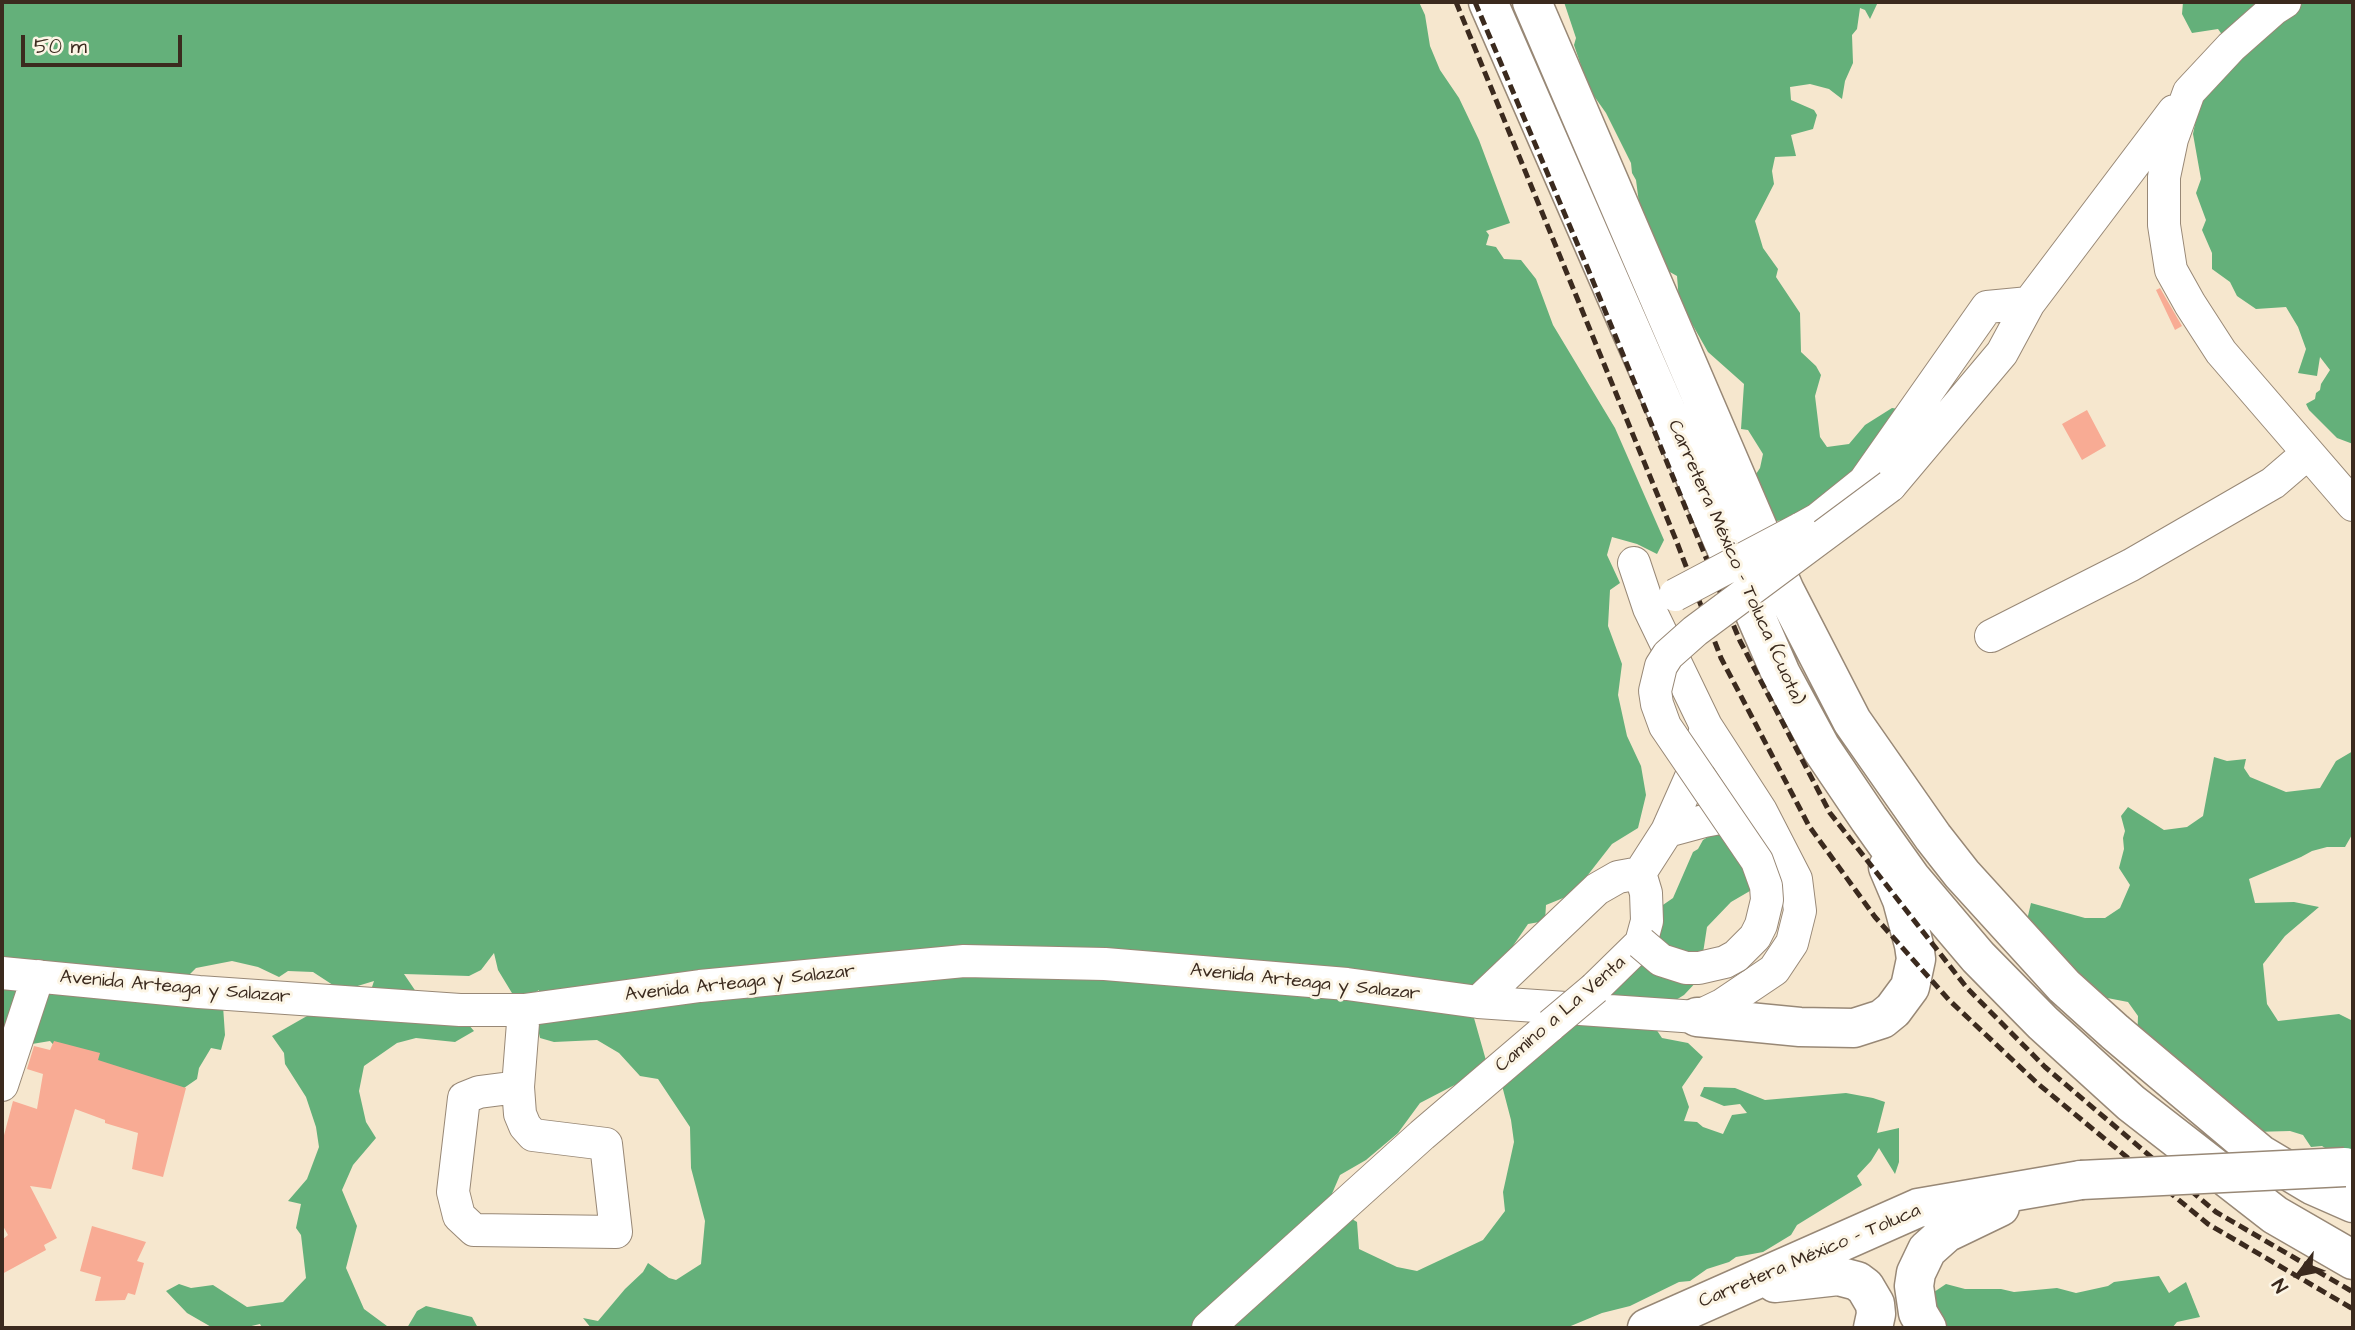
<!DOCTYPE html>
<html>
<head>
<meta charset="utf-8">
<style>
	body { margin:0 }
	#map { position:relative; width:2355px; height:1330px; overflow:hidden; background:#f6e7ce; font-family:"Architects Daughter",sans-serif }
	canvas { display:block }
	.frame { position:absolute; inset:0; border:4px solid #3b2a1e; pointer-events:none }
	.north { position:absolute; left:2264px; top:1239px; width:70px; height:70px; -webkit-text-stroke:5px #fcf5e5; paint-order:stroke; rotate:238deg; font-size:19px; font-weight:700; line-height:28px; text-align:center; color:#3b2a1e }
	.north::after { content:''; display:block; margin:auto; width:24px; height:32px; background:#3b2a1e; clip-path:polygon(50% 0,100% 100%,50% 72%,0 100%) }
	.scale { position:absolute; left:21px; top:35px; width:161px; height:32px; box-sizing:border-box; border:4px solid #3b2a1e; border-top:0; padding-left:9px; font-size:21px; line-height:24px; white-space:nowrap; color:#3b2a1e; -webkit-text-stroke:5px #fcf5e5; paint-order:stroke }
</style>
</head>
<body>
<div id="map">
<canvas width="2355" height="1330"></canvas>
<div class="frame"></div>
<div class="north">N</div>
<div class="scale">50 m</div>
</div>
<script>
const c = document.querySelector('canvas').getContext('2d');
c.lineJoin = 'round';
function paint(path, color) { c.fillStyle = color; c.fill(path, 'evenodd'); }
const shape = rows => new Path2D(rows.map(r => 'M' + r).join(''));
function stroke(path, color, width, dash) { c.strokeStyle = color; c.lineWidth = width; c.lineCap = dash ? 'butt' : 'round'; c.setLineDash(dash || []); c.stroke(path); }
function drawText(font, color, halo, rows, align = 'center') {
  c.font = font + ' "Architects Daughter",sans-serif'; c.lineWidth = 6; c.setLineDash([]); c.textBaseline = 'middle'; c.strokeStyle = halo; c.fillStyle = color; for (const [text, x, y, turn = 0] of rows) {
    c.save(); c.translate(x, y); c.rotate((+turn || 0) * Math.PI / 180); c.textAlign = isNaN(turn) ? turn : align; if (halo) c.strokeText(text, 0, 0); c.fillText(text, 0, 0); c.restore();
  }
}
const forest = shape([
	[2,2,1419,2,1425,15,1430,46,1440,70,1459,98,1479,140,1510,223,1486,231,1489,235,1486,245,1496,247,1504,259,1521,260,1536,279,1553,325,1615,428,1664,540,1657,554,1637,544,1612,537,1607,555,1620,583,1610,590,1608,626,1622,664,1618,695,1627,736,1641,766,1646,795,1638,828,1612,844,1573,894,1546,905,1545,921,1528,924,1469,1010,1467,1016,1474,1018,1487,1064,1470,1077,1420,1103,1398,1133,1366,1160,1340,1175,1331,1196,1347,1216,1357,1222,1359,1249,1397,1267,1417,1271,1483,1240,1505,1211,1503,1192,1514,1142,1511,1120,1499,1074,1570,1025,1605,1005,1660,907,1673,898,1693,852,1698,849,1703,840,1719,830,1736,848,1755,888,1731,902,1707,927,1699,979,1684,995,1648,1017,1662,1038,1688,1043,1703,1057,1682,1087,1689,1107,1684,1121,1697,1122,1703,1127,1723,1134,1732,1115,1747,1113,1740,1104,1724,1106,1700,1096,1704,1087,1735,1088,1765,1100,1846,1093,1873,1098,1885,1102,1877,1133,1899,1128,1899,1162,1895,1174,1879,1148,1871,1161,1857,1176,1862,1185,1797,1225,1791,1235,1763,1252,1736,1257,1729,1262,1707,1269,1690,1281,1679,1282,1630,1306,1602,1313,1566,1328,591,1328,583,1318,598,1321,625,1289,643,1272,648,1263,669,1278,676,1280,701,1264,705,1221,691,1168,690,1127,658,1079,640,1076,619,1053,597,1040,554,1042,540,1038,536,1020,539,990,518,1003,498,970,494,953,481,970,469,976,404,974,425,1005,449,1002,474,1031,455,1042,416,1038,397,1043,364,1066,359,1091,366,1122,376,1138,353,1165,342,1190,357,1226,346,1268,364,1309,387,1326,402,1328,262,1328,260,1324,243,1328,213,1328,187,1313,166,1291,179,1284,191,1288,213,1285,247,1307,283,1302,306,1278,301,1235,296,1228,301,1204,288,1201,307,1179,319,1147,316,1127,306,1097,285,1064,284,1053,272,1036,307,1016,327,1015,370,993,374,981,351,988,339,989,313,972,288,971,279,977,258,967,232,961,196,968,182,982,223,1006,225,1035,221,1050,211,1048,199,1068,197,1079,171,1097,83,1077,50,1041,2,1049],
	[1564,2,1878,2,1870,19,1865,10,1860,8,1857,29,1852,35,1853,63,1845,81,1842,99,1829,89,1810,84,1790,87,1791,100,1814,110,1817,115,1813,129,1791,135,1796,156,1775,157,1772,171,1774,184,1755,221,1763,248,1778,269,1776,277,1800,313,1801,352,1816,366,1821,375,1815,396,1820,437,1827,447,1849,444,1865,425,1892,408,1912,411,1869,477,1787,520,1776,521,1766,518,1754,477,1760,468,1763,454,1748,430,1741,429,1744,384,1708,352,1679,301,1677,276,1661,267,1638,228,1639,203,1636,180,1632,173,1631,163,1606,113,1589,89,1574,45,1576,38],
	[2183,2,2353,2,2353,444,2337,438,2309,410,2306,404,2315,399,2316,393,2320,390,2321,384,2330,370,2320,357,2317,376,2298,373,2306,349,2298,327,2286,307,2256,309,2237,296,2230,282,2212,269,2212,253,2202,230,2206,220,2196,193,2201,179,2193,134,2196,119,2188,107,2228,43,2218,29,2192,33,2182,14],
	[2353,751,2353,833,2345,847,2327,847,2312,851,2301,857,2249,879,2255,903,2294,902,2319,907,2285,936,2263,964,2267,1004,2278,1021,2339,1014,2353,1021,2353,1163,2348,1163,2322,1146,2311,1147,2303,1135,2290,1131,2253,1132,2194,1072,2146,1057,2137,1042,2138,1016,2128,1002,2071,991,2024,933,2031,903,2085,918,2105,918,2120,908,2130,885,2119,868,2124,849,2123,838,2125,831,2121,816,2128,807,2164,830,2187,827,2203,816,2214,757,2227,761,2246,759,2244,768,2250,777,2286,792,2320,788,2336,761],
	[2159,1276,2169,1293,2186,1282,2200,1317,2177,1322,2172,1328,1932,1328,1922,1300,1946,1284,1965,1289,2001,1289,2014,1292,2057,1288,2076,1293,2108,1286,2114,1282],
	[426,1306,472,1317,478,1328,407,1328,417,1311]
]);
const building = shape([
	[2160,288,2182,326,2175,330,2156,290],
	[2087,410,2106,446,2082,460,2062,424],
	[54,1041,100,1053,98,1060,186,1088,163,1177,132,1169,138,1133,105,1123,105,1120,75,1109,51,1189,30,1186,57,1238,44,1245,46,1250,2,1274,2,1240,8,1235,2,1224,2,1143,13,1101,37,1109,43,1074,27,1069,34,1046,50,1050],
	[92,1226,146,1242,137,1261,144,1263,135,1295,128,1293,125,1300,95,1301,101,1277,80,1271]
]);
const minor = shape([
	[2285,2,2274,9,2231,47,2189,92,2172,139,2164,177,2164,225,2171,270,2190,304,2221,352,2353,505],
	[1890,486,2002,353,2029,303,2174,111],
	[1800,529,1818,519,1864,482,1987,307,2029,303],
	[1991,636,2131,565,2273,483,2308,453],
	[1667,831,1704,821,1751,812],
	[2,973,199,992,460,1010,524,1010,700,986,964,961,1105,964,1347,984,1478,1002,1697,1017,1722,1005,1774,970,1792,943,1800,911,1796,879,1761,811,1706,726],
	[1595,988,1641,943,1647,921,1646,893,1640,873,1667,831,1699,759,1706,726,1649,608,1634,563],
	[1478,1002,1597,889,1618,877,1640,873],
	[2,1085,38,976],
	[518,1087,479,1092,464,1098,453,1192,459,1216,474,1230,616,1232,606,1144,533,1135,525,1126,520,1114,518,1087,524,1010],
	[1208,1328,1422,1135,1551,1025]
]);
const major = shape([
	[1775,1283,1838,1276,1857,1281,1865,1287,1875,1304,1876,1314,1873,1328],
	[1647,1328,1918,1208,2081,1180],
	[1927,1328,1918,1313,1914,1286,1916,1273,1927,1250,1946,1233,2000,1207]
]);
const highway = shape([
	[1488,2,1781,674,1821,748,1869,819,1911,878,1978,957,2043,1023,2131,1103,2275,1215,2353,1260],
	[1532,2,1785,591,1852,721,1933,837,1962,874,2064,986,2115,1032,2260,1154,2312,1185,2353,1203],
	[1697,1017,1800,1027,1854,1028,1882,1019,1893,1010,1910,987,1916,959,1914,945,1902,900,1888,867]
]);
const rail = shape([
	[1456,2,1676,540,1721,658,1809,826,1875,917,1949,1000,2037,1083,2208,1224,2353,1309],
	[1475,2,1588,269,1740,641,1830,813,1967,988,2045,1067,2216,1212,2353,1292]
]);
const minorBridge = shape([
	[1675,595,1800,529],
	[1641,943,1661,960,1686,968,1699,968,1725,962,1736,956,1755,937,1761,925,1767,900,1766,886,1757,861,1665,726,1657,704,1655,691,1661,666,1668,655,1695,631,1890,486],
	[1551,1025,1595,988]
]);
const majorBridge = shape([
	[2081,1180,2345,1167]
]);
const streetNames = [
	["Carretera México - Toluca (Cuota)",1735,563,66],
	["Avenida Arteaga y Salazar",1305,983,6],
	["Avenida Arteaga y Salazar",740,984,-6],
	["Avenida Arteaga y Salazar",175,988,5],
	["Camino a La Venta",1561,1015,-41],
	["Carretera México - Toluca",1810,1257,-23]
];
paint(forest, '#64b07a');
paint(building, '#f8ab94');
stroke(minor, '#988876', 34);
stroke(major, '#988876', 41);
stroke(highway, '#988876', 41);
stroke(minor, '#fff', 32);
stroke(major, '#fff', 38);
stroke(highway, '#fff', 38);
stroke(rail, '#3b2a1e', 5, [10, 5]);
stroke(minorBridge, '#988876', 34, []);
stroke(majorBridge, '#988876', 41, []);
stroke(minorBridge, '#fff', 32);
stroke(majorBridge, '#fff', 38);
drawText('19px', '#3b2a1e', '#fcf5e5', streetNames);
</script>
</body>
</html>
